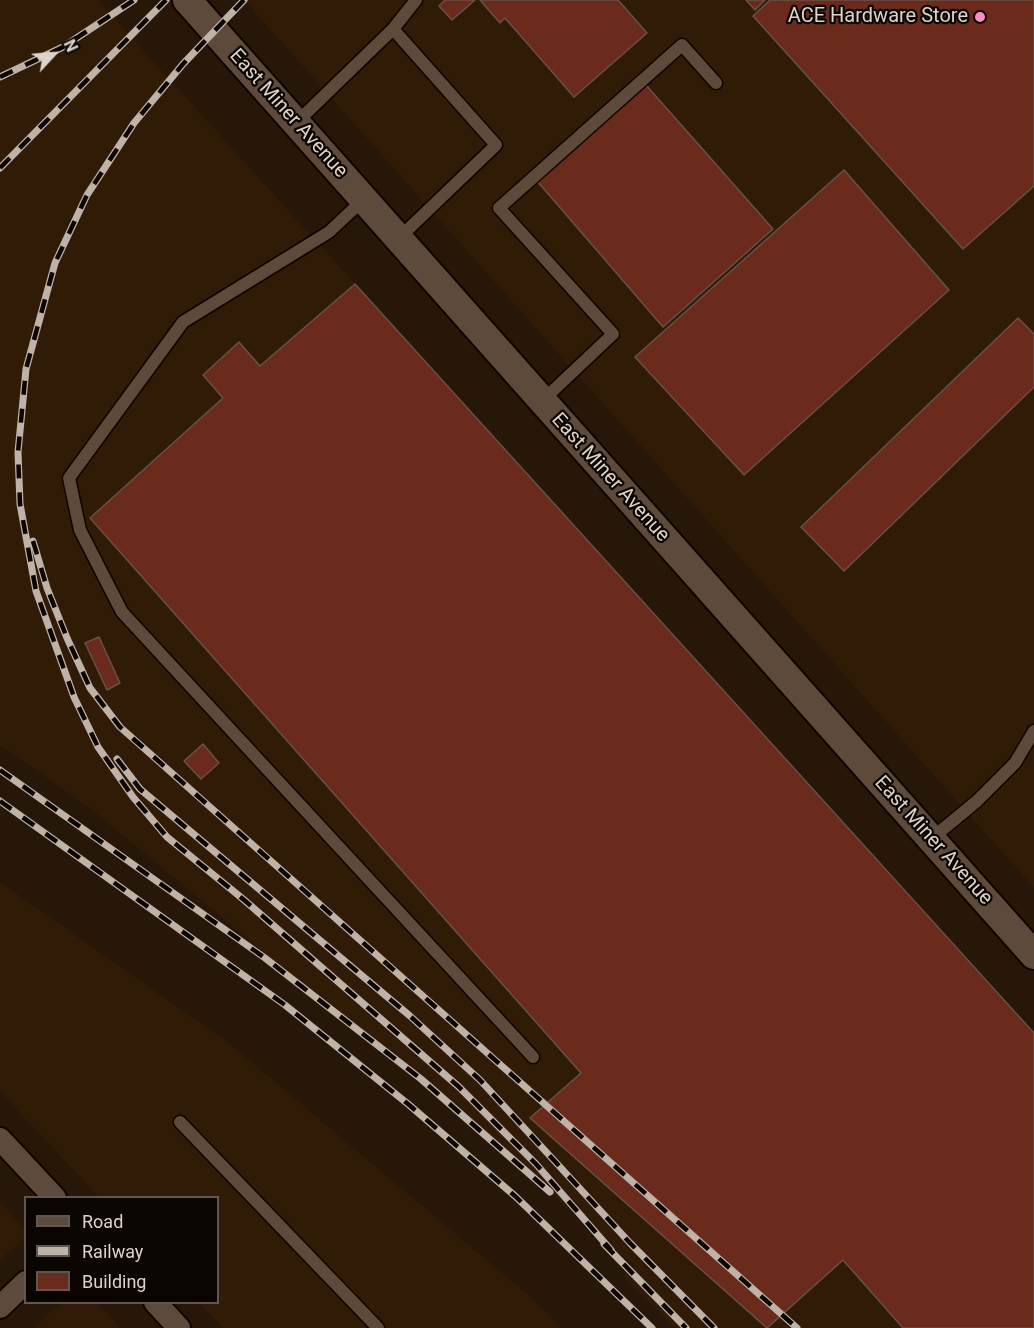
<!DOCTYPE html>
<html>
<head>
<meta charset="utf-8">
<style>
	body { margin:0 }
	#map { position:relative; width:1034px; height:1328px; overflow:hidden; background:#271708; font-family:Roboto,sans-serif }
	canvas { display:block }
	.legend { position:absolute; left:24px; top:1196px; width:195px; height:108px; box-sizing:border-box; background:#0b0502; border:2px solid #5f5752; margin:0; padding:8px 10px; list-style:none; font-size:18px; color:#ded3c9 }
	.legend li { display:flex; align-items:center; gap:12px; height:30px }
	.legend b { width:30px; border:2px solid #5f5752 }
	.north { position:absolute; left:24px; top:24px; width:60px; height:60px; -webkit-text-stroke:4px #0b0502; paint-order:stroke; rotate:64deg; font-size:16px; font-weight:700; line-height:24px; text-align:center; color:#ded3c9 }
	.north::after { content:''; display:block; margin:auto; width:21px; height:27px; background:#ded3c9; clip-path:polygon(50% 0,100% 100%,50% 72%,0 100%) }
</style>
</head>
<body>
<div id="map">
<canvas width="1034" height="1328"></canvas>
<ul class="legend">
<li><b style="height:8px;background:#5e4a3a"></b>Road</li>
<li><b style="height:8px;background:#bfb3a8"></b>Railway</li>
<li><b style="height:16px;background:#6a2b1c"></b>Building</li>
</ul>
<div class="north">N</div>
</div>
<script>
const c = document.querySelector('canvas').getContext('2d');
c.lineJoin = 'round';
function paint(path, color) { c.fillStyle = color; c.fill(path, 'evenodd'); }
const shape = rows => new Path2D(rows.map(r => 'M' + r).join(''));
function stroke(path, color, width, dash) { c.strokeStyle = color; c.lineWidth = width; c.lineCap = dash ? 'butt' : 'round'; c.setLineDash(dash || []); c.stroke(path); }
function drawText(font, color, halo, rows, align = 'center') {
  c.font = font + ' Roboto,sans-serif'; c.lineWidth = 4.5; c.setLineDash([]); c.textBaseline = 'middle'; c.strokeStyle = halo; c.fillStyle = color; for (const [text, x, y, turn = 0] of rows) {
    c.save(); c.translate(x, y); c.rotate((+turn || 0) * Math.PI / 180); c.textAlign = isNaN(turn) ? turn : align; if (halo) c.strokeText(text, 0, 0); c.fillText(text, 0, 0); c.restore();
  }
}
const built = shape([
	[0,0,98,0,1034,1034,1034,1328,675,1328,623,1276,634,1266,454,1109,88,807,0,745],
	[245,0,1034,0,1034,888,258,16],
	[0,882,229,1043,532,1298,563,1328,223,1328,198,1303,218,1302,218,1198,99,1197,0,1092],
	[0,1202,25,1229,26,1236,0,1261],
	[60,1303,97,1303,121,1328,33,1328]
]);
const building = shape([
	[445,0,475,0,452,20,439,6,445,0],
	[480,0,618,0,647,33,574,97,505,18,500,23,480,0],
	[746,0,765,0,755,10,746,0],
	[770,0,1034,0,1034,186,963,249,753,16,770,0],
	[646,85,773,229,663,327,537,181,646,85],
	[844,170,949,290,744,475,635,357,844,170],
	[355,284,1034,1033,1034,1328,903,1328,843,1260,767,1328,530,1118,581,1073,90,518,223,398,203,375,239,342,260,366,355,284],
	[1018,318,1034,334,1034,387,844,571,801,527,1018,318],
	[99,637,120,683,107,690,85,643,99,637],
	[203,744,219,763,201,779,184,761,203,744]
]);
const service = shape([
	[393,29,416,0],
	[296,123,393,29,496,145,398,239],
	[363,200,329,232,183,322,69,478,80,530,122,612,533,1057],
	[542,401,613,334,499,208,682,45,716,83],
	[931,839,977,801,1015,763,1034,731],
	[180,1122,378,1328]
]);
const minor = shape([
	[0,1139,55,1198],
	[155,1302,179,1328],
	[0,1307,26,1282]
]);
const tertiary = shape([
	[187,0,1034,955]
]);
const rail = shape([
	[244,0,183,64,134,123,87,195,55,263,26,369,18,452,20,504,36,591,74,697,98,747,133,797,167,837,243,899,459,1087,536,1164,611,1250],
	[0,77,63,47,134,0],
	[0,168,166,0],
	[33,541,47,588,67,638,90,688,120,727,797,1328],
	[117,759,140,789,410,1016,480,1080,630,1243,714,1328],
	[0,770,265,958,421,1079,550,1192],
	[0,801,285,1005,408,1104,515,1196,652,1328],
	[604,1244,686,1328]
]);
const markers = [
	[980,17,6,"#fa8fc7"]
];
const poiNames = [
	["ACE Hardware Store",968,17]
];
const streetNames = [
	["East Miner Avenue",288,114,48],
	["East Miner Avenue",610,478,48],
	["East Miner Avenue",933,841,48]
];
paint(built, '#301b07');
paint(building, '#6a2b1c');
stroke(building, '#6a5049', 1.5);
stroke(service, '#0f0300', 15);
stroke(minor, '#0f0300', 26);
stroke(tertiary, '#0f0300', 32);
stroke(service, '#5e4a3a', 12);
stroke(minor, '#5e4a3a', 22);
stroke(tertiary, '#5e4a3a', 28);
stroke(rail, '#bfb3a8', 7);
stroke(rail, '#0b0502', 4.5, [14]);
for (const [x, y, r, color] of markers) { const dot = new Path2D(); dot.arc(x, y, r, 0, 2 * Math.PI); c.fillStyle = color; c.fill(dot); stroke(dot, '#0b0502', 2); }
drawText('20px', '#ded3c9', '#0b0502', poiNames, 'right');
drawText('20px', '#ded3c9', '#0b0502', streetNames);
</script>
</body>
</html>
